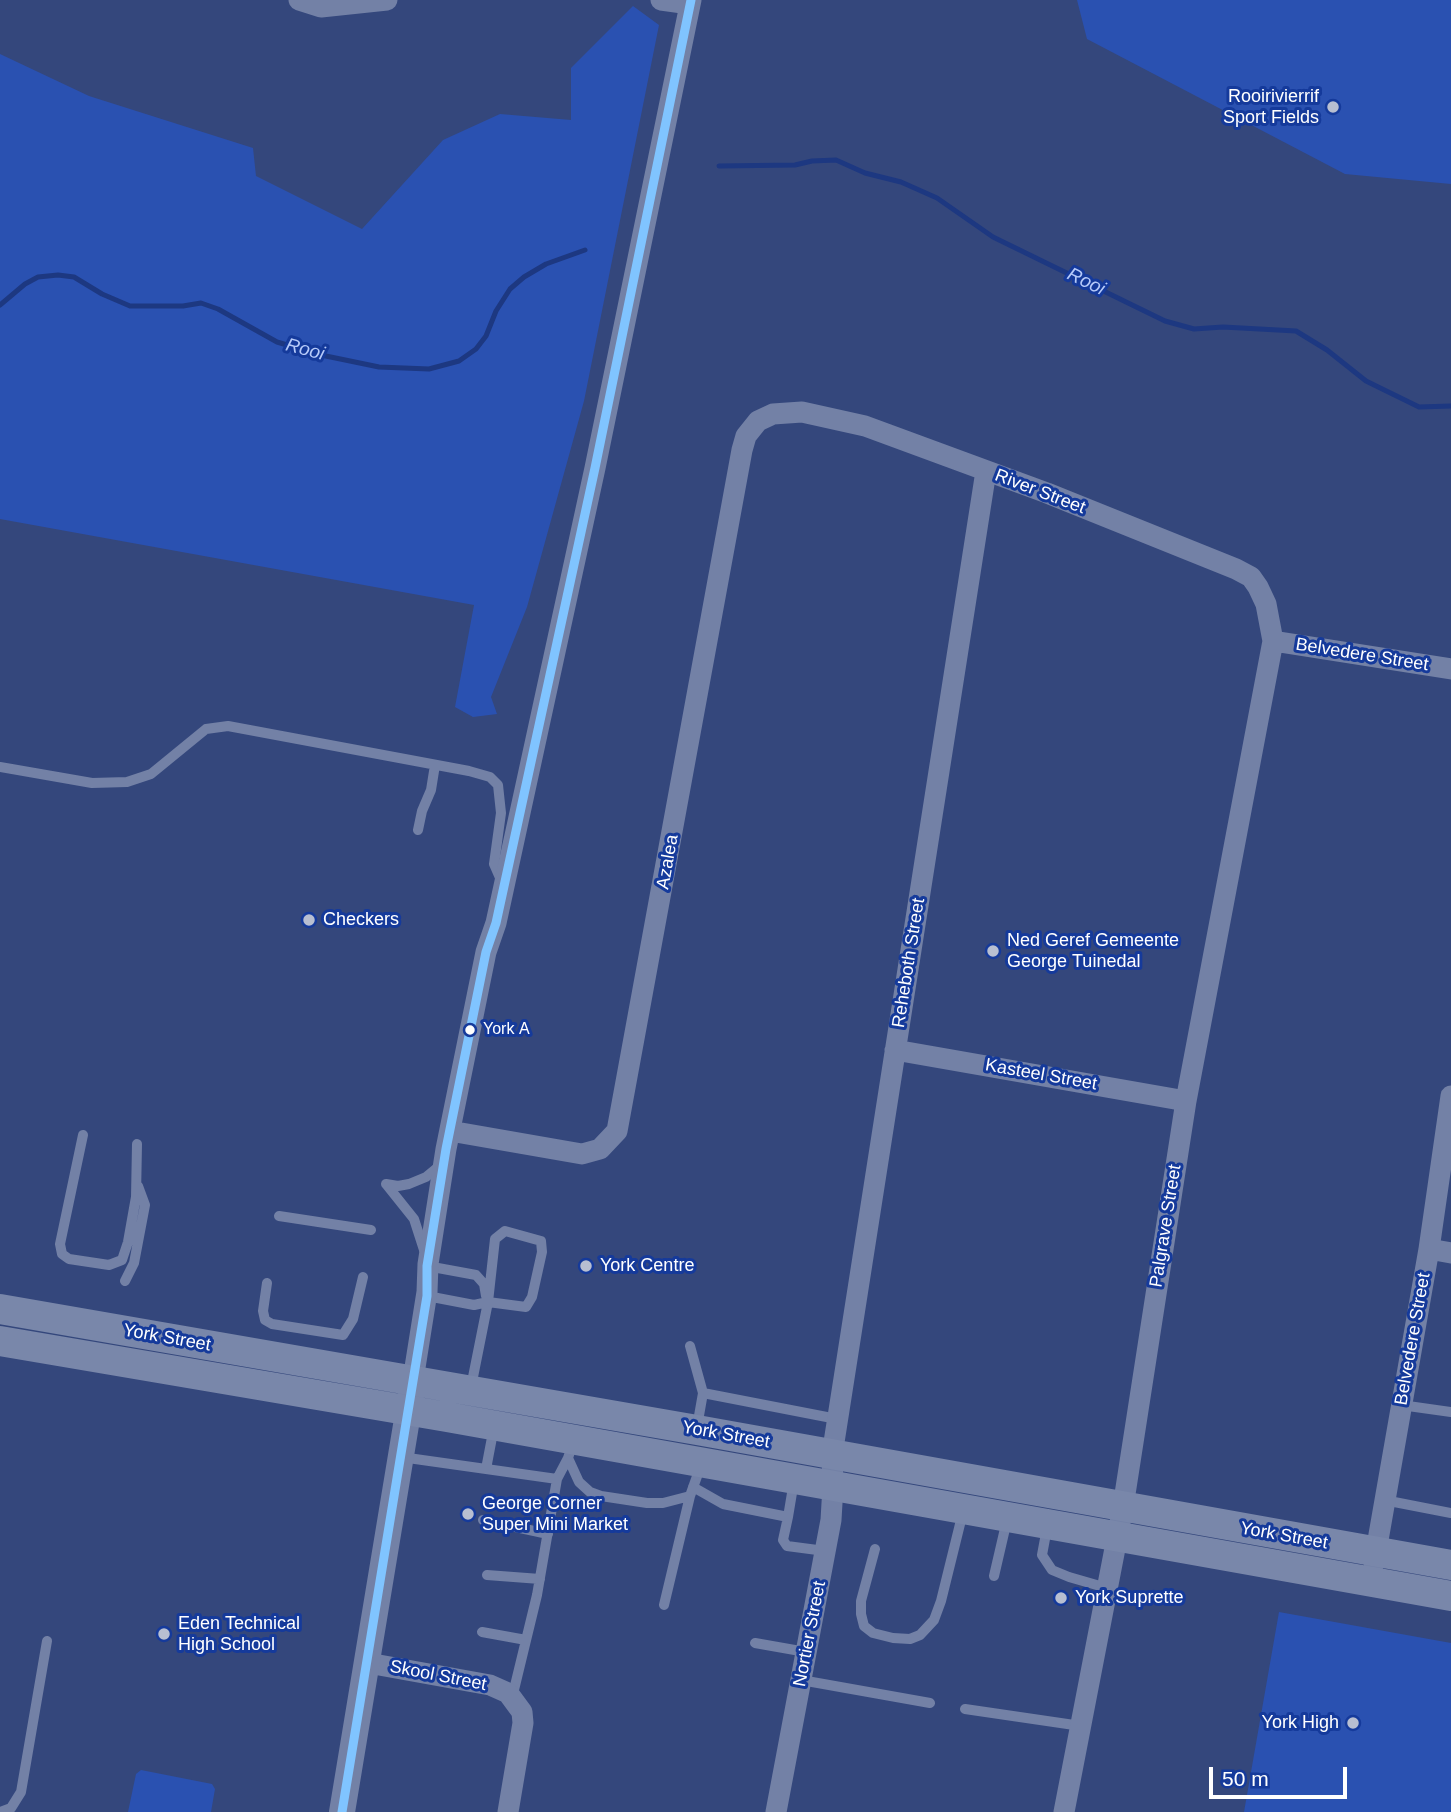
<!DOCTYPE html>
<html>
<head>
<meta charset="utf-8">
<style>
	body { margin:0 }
	#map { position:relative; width:1451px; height:1812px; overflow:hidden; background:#34477c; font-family:Arial,sans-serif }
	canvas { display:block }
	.scale { position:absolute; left:1209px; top:1767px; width:138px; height:32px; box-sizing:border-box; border:4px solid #fff; border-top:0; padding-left:9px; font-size:21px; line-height:24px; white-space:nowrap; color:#fff; -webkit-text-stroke:5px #153a9b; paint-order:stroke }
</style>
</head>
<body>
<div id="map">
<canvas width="1451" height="1812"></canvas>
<div class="scale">50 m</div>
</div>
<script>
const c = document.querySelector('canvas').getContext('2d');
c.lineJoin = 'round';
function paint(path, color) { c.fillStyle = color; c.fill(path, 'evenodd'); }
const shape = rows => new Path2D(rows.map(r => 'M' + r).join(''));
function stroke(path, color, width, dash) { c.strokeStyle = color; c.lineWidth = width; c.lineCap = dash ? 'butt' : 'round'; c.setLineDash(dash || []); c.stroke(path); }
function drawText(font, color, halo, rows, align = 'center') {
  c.font = font + ' Arial,sans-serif'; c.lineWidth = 6; c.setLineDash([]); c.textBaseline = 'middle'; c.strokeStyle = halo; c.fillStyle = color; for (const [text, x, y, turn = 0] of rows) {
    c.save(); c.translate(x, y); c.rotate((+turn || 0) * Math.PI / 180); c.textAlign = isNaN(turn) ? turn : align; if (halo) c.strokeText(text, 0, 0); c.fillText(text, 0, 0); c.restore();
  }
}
const green = shape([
	[1077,0,1451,0,1451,184,1345,174,1087,39],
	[633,6,659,25,584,401,527,607,491,697,497,714,473,717,455,707,474,605,0,519,0,54,89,96,253,148,256,176,362,229,443,140,500,114,571,120,571,68],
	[1279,1612,1451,1643,1451,1812,1244,1812],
	[141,1770,212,1784,215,1789,211,1812,128,1812,136,1774]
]);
const stream = shape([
	[719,166,795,165,812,161,836,160,865,173,901,182,937,198,993,237,1165,321,1194,329,1223,327,1296,331,1327,350,1366,381,1419,407,1451,406],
	[0,305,25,284,38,277,58,275,74,277,102,294,130,306,183,306,201,303,218,309,277,342,321,355,379,367,429,369,459,361,476,349,486,336,496,311,510,289,524,277,546,264,585,250]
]);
const service = shape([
	[0,767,92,783,127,782,151,774,206,729,228,726,469,771,490,777,498,785,501,813,494,864,501,880],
	[418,830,422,811,431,790,435,765],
	[83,1135,60,1244,62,1254,69,1259,109,1265,122,1260,128,1242,136,1197,137,1144],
	[386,1184,414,1219,424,1250],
	[386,1184,398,1186,409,1184,426,1177,443,1163],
	[279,1216,371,1230],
	[427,1266,476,1275,484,1284,486,1296],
	[125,1281,134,1263,145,1205,138,1186],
	[267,1283,263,1311,265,1320,272,1324,343,1335,353,1319,363,1277],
	[427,1296,474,1305,488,1302,526,1307,532,1297,542,1252,541,1241,505,1231,495,1239,488,1302,471,1387],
	[690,1346,703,1393,697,1427],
	[703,1393,837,1419],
	[1401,1405,1451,1412],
	[401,1457,557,1479],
	[568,1458,579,1482,590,1492,601,1496,647,1503,663,1503,690,1496,701,1465],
	[486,1469,494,1427],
	[693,1487,723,1504,788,1517,794,1481],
	[1384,1500,1451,1513],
	[788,1517,783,1540,787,1546,825,1551],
	[483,1520,548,1534],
	[1047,1528,1042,1555,1052,1570,1069,1577,1107,1588],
	[875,1549,861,1601,861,1614,864,1626,873,1633,893,1638,910,1639,920,1635,934,1620,941,1601,963,1512],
	[487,1575,540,1579],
	[994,1576,1007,1520],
	[664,1605,690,1496],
	[482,1632,526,1640],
	[755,1643,806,1652],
	[801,1680,930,1703],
	[512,1698,537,1595,557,1479,568,1458,573,1443],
	[965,1709,1081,1726],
	[0,1812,11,1808,21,1792,47,1641]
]);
const minor = shape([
	[299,0,321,7,387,0],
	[661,0,690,4],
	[1273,641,1451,669],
	[895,1050,1186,1101],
	[450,1131,582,1154,600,1149,617,1131,742,450,746,436,758,421,773,414,802,412,865,426,1047,493,1236,569,1251,577,1258,587,1266,604,1273,641,1186,1101,1123,1507,1064,1812],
	[1429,1249,1451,1253],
	[413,1380,427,1292,428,1264,446,1149,486,952,496,923,595,468,691,0],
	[1374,1563,1429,1249,1451,1096],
	[368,1663,490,1685,508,1693,522,1712,523,1723,508,1812],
	[776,1812,831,1520,833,1486,832,1455,986,471]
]);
const tertiary = shape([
	[342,1812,412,1389]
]);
const secondary = shape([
	[0,1309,697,1430,1451,1565],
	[0,1341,447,1417,1451,1596]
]);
const bus1 = shape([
	[342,1812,427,1296,427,1266,446,1149,486,952,496,923,595,468,691,0]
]);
const markers = [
	[1333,107,7,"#b8bfd1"],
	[309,920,7,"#b8bfd1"],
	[993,951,7,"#b8bfd1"],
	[470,1030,6,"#fff"],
	[586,1266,7,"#b8bfd1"],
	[468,1514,7,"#b8bfd1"],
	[1061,1598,7,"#b8bfd1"],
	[164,1634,7,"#b8bfd1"],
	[1353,1723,7,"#b8bfd1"]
];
const busNames = [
	["York A",483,1030]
];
const poiNames = [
	["Rooirivierrif",1319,97,"right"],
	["Sport Fields",1319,118,"right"],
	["Checkers",323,920],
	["Ned Geref Gemeente",1007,941],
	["George Tuinedal",1007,962],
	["York Centre",600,1266],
	["George Corner",482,1504],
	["Super Mini Market",482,1525],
	["York Suprette",1075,1598],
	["Eden Technical",178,1624],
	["High School",178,1645],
	["York High",1339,1723,"right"]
];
const streetNames = [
	["River Street",1040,492,21],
	["Belvedere Street",1362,655,9],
	["Azalea",668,862,-80],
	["Reheboth Street",909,963,-81],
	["Kasteel Street",1041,1075,10],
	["Palgrave Street",1166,1226,-81],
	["York Street",167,1338,10],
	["Belvedere Street",1413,1339,-80],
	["York Street",726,1435,10],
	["York Street",1284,1536,10],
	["Nortier Street",810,1634,-79],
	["Skool Street",438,1676,11]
];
const waterNames = [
	["Rooi",1086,282,26],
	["Rooi",305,350,15]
];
paint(green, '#2a51b1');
stroke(stream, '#1d3881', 5);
stroke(service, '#7381a6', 10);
stroke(minor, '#7381a6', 21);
stroke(tertiary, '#7381a6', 26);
stroke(secondary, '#7987aa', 30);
stroke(bus1, '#80c4ff', 9);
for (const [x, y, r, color] of markers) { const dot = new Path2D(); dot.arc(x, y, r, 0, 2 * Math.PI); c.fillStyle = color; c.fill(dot); stroke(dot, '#153a9b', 2.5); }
drawText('16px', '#fff', '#153a9b', busNames, 'left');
drawText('18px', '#fff', '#153a9b', poiNames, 'left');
drawText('18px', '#fff', '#153a9b', streetNames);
drawText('italic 19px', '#b6caf9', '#153a9b', waterNames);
</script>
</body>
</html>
